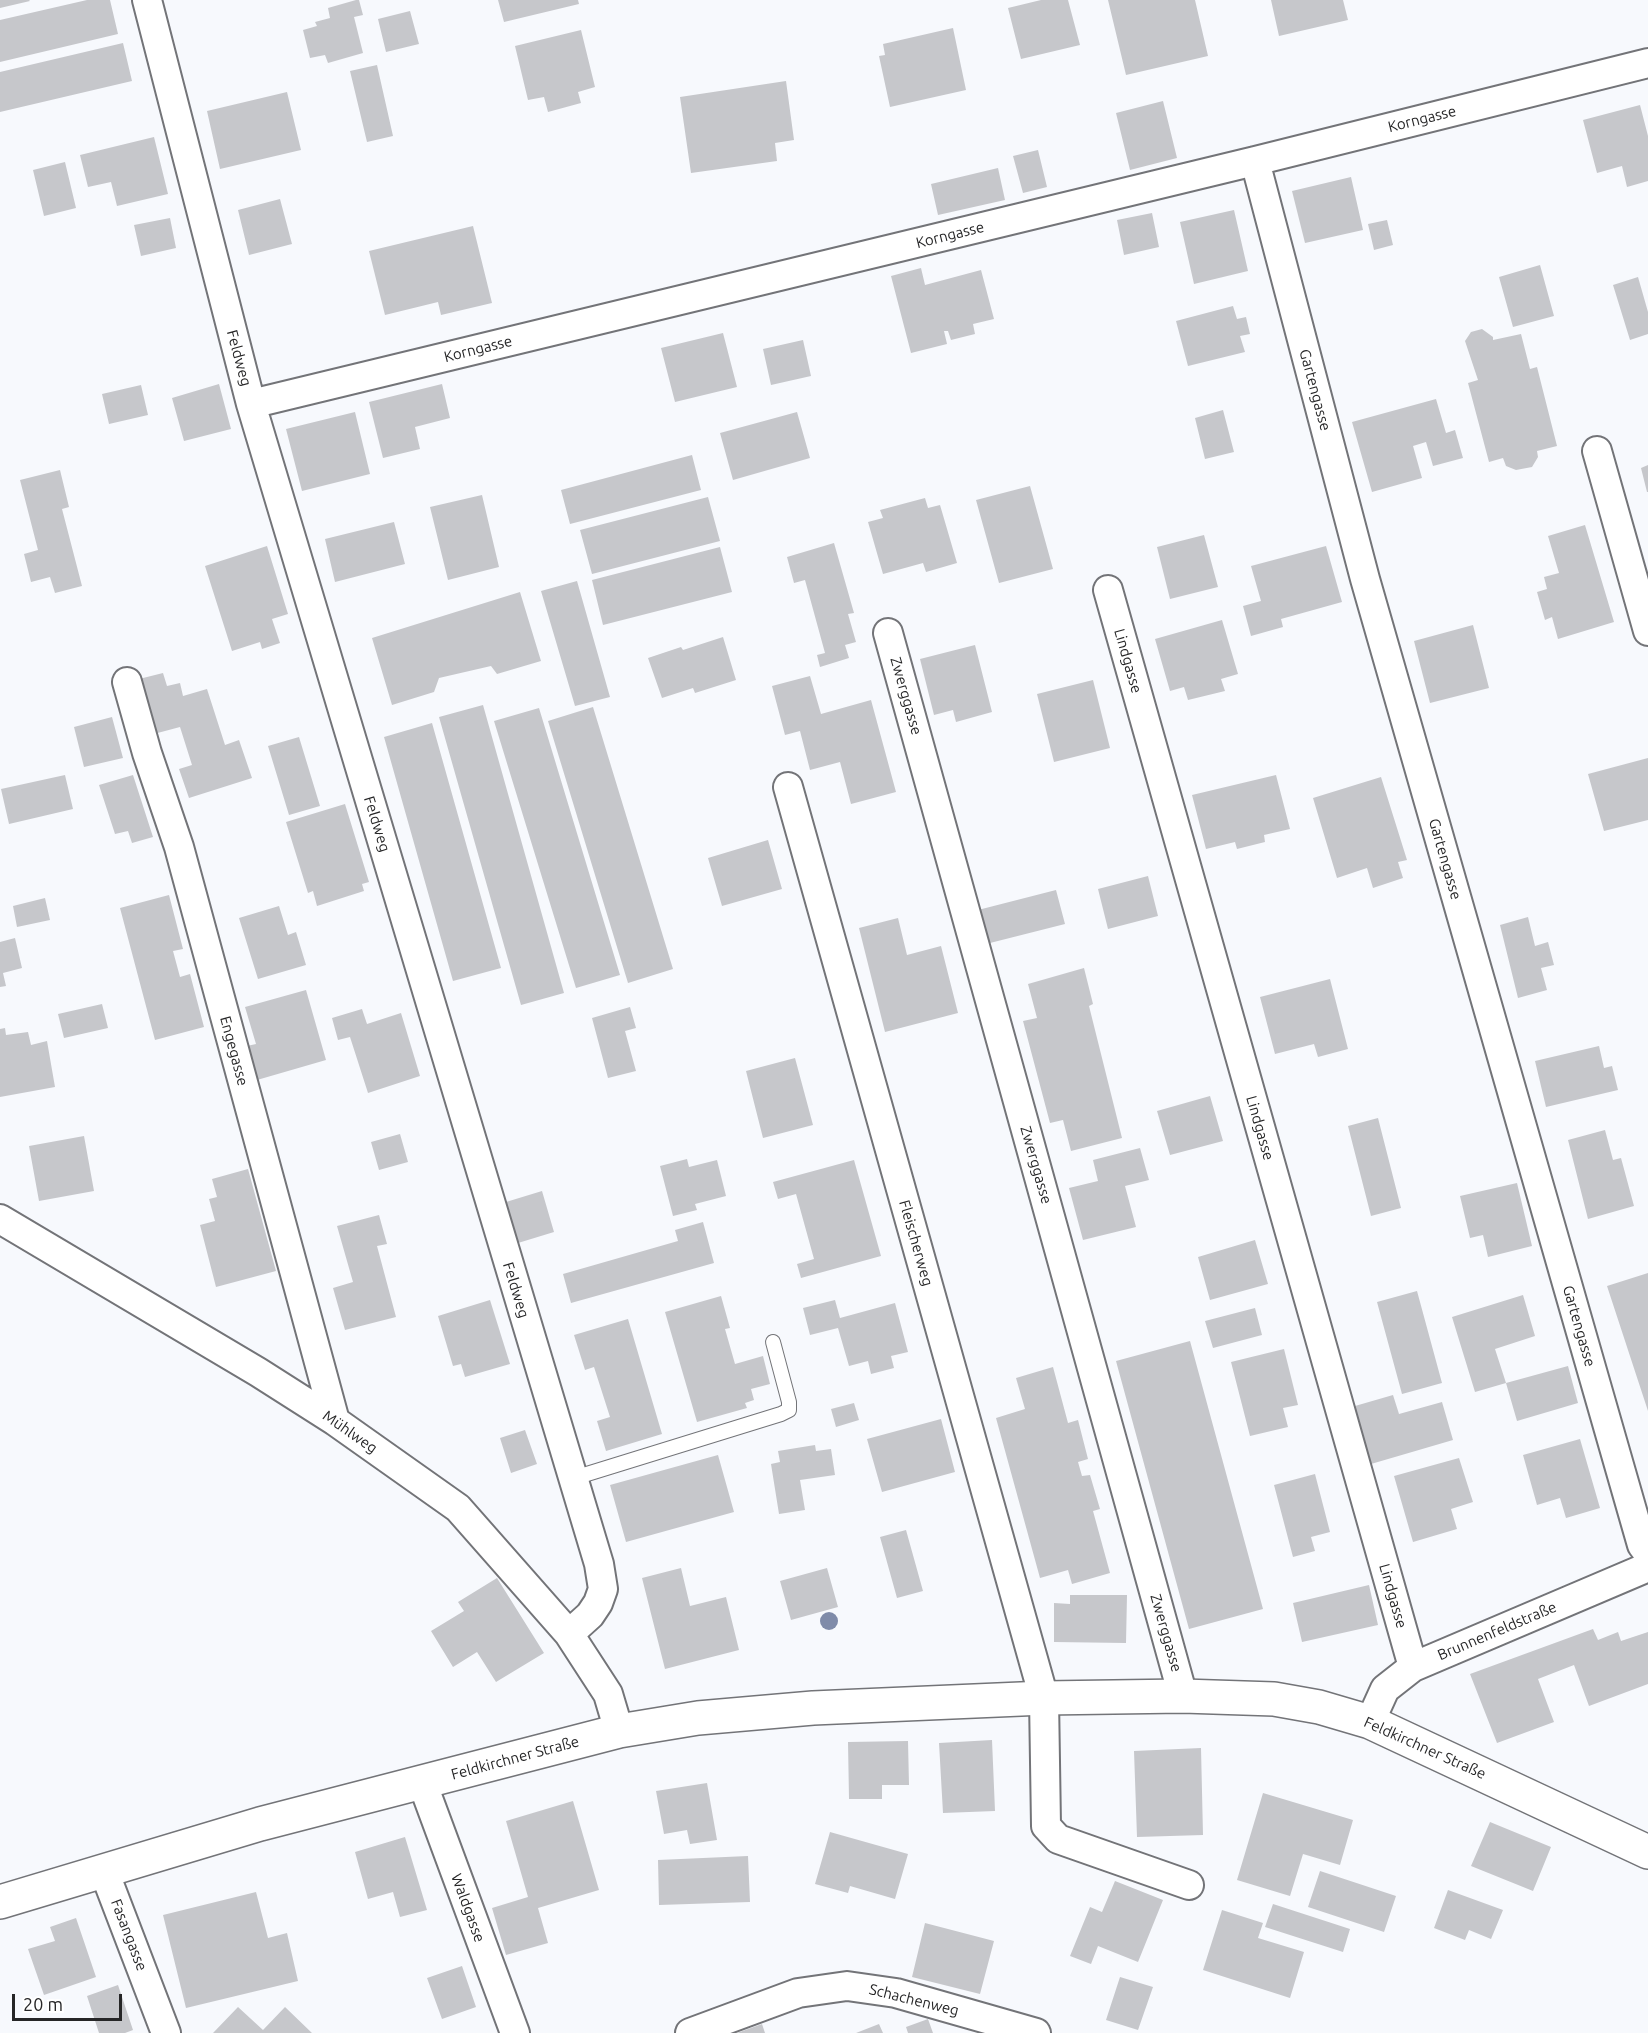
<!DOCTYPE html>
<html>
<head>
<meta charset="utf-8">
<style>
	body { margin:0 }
	#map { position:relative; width:1648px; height:2033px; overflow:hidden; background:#f7f9fd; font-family:Ubuntu,sans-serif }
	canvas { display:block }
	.scale { position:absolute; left:12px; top:1994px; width:110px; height:27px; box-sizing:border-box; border:3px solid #262627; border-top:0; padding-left:8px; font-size:18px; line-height:21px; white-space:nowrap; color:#262627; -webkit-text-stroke:4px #fff; paint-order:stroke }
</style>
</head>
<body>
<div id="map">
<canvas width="1648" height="2033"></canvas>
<div class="scale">20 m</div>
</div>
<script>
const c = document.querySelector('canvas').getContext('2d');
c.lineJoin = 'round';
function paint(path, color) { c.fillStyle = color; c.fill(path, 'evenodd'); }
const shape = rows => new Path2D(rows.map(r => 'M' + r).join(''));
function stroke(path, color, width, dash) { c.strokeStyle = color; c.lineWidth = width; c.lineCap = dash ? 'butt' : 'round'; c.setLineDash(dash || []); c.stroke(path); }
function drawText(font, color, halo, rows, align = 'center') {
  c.font = font + ' Ubuntu,sans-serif'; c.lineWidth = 4.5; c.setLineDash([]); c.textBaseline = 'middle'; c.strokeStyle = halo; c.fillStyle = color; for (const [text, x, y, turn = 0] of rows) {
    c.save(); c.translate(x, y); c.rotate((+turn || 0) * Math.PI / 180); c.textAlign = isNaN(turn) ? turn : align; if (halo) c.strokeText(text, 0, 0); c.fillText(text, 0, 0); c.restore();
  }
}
const building = shape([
	[0,0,29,0,30,1,0,8],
	[87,0,110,0,118,34,0,62,0,20],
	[356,0,359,0,363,15,354,17,363,53,328,63,325,55,310,58,303,30,317,26,315,22,330,18,328,8],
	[498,0,578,0,579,4,504,22],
	[1041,0,1068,0,1080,45,1021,59,1008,8],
	[1108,0,1195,0,1208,56,1126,75],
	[1271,0,1343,0,1348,20,1279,36],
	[410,11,419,44,386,52,378,19],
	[953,28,966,90,890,107,879,56,885,55,883,44],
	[581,30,595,87,578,92,581,103,548,112,544,97,528,100,515,46],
	[123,43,132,81,0,112,0,72],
	[377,65,393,136,367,142,350,71],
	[786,81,794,140,775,143,777,161,691,173,680,97],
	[287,92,301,150,220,169,207,111],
	[1163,101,1177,158,1130,170,1116,113],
	[1640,105,1648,136,1648,181,1627,187,1622,166,1597,173,1583,120],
	[154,137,168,194,117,206,111,182,88,187,80,155],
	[1038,150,1047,187,1023,193,1013,156],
	[65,162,76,208,44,216,33,170],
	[998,168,1005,200,938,215,931,184],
	[1351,177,1363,230,1305,243,1292,191],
	[280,199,292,244,249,255,238,210],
	[1234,210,1248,271,1194,284,1180,222],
	[1152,213,1159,247,1124,255,1117,220],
	[170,218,176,248,141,256,134,225],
	[1387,220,1393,245,1374,250,1368,224],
	[473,226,492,303,441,315,438,302,385,315,369,251],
	[1540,265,1554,316,1513,327,1499,277],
	[921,268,925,285,981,270,994,319,973,324,975,334,951,340,948,331,944,331,947,344,911,353,891,276],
	[1638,277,1648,312,1648,334,1630,340,1613,285],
	[1233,306,1237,319,1246,317,1250,334,1240,336,1245,352,1188,366,1176,321],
	[1482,329,1493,337,1493,340,1521,334,1530,369,1537,367,1557,446,1537,451,1538,457,1532,467,1516,470,1506,466,1503,458,1489,462,1468,383,1478,380,1465,341,1471,332],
	[723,333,737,387,675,402,661,348],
	[803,340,811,376,771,385,763,349],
	[219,384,231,429,184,441,172,398],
	[442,384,450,418,415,427,420,449,383,458,369,402],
	[141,385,148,415,109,424,102,394],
	[1436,399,1446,433,1455,430,1463,458,1433,466,1426,442,1413,446,1422,478,1372,492,1352,422],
	[1223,410,1234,452,1205,459,1195,418],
	[355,412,370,474,302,491,286,429],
	[797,412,810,458,733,480,720,433],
	[692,455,701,490,570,524,561,490],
	[1648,465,1648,492,1647,492,1641,468],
	[60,470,69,507,62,509,82,586,55,593,50,577,31,582,24,554,38,550,20,480],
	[1030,486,1053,569,999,583,976,500],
	[482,495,499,567,448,580,430,507],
	[708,497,720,541,592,574,580,530],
	[925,498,928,508,940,505,957,563,926,572,923,563,883,574,868,522,883,518,880,510],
	[394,522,405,564,335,582,325,539],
	[1585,525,1614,622,1558,639,1552,617,1545,620,1537,592,1547,589,1544,577,1559,573,1548,536],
	[1204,535,1218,587,1170,599,1157,547],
	[834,543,854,613,848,614,856,642,845,645,849,658,820,667,817,655,825,653,805,580,794,583,787,557],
	[267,546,288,614,272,619,280,643,262,649,260,642,232,651,205,566],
	[1326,546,1342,602,1281,619,1283,627,1251,636,1243,606,1261,601,1251,566],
	[720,547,732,592,603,625,592,580],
	[577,581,610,697,575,706,541,591],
	[520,592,541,661,497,674,491,666,439,678,434,692,392,705,372,638],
	[1222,620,1238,674,1221,679,1225,691,1188,700,1184,687,1170,691,1155,639],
	[1473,625,1489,688,1430,703,1414,641],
	[723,637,736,680,695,693,693,688,662,698,648,658,681,647,683,650],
	[975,645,992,712,956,722,953,710,934,715,920,659],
	[163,673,167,686,180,683,183,696,207,689,225,745,239,740,252,778,189,798,179,769,192,765,180,727,150,735,135,680],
	[810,676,821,714,871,700,896,792,851,804,840,762,810,770,800,731,785,735,772,686],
	[1093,680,1110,748,1054,762,1037,694],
	[483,705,564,993,521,1005,439,717],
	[593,707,673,969,628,983,548,721],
	[539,708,620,975,576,988,494,721],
	[112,717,123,758,84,767,74,727],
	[432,723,501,968,453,981,384,737],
	[299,737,320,806,289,815,268,746],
	[1648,758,1648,820,1604,831,1588,774],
	[65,775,73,809,9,824,1,789],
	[133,775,153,837,132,843,128,831,115,834,99,785],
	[1276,775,1290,829,1264,835,1265,842,1237,849,1235,842,1206,849,1192,795],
	[1381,777,1407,860,1398,862,1403,878,1373,888,1367,868,1337,878,1313,798],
	[345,804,369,882,362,884,364,891,317,906,313,891,308,893,286,822],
	[768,840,782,889,722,906,708,858],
	[1148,876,1158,916,1108,929,1098,889],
	[1056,890,1065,924,986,944,978,910],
	[169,895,183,949,173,951,180,977,190,974,204,1027,155,1040,120,908],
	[45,898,50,920,17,927,13,906],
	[279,906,288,935,296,932,306,965,258,979,239,918],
	[1528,917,1535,946,1548,942,1554,965,1541,968,1547,990,1518,998,1500,925],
	[898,918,907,955,941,946,958,1013,885,1032,859,928],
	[15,938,22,968,3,973,6,986,0,987,0,942],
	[1084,968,1093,1004,1089,1006,1122,1138,1071,1151,1063,1120,1050,1123,1023,1021,1037,1018,1028,984],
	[1330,979,1348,1049,1318,1057,1314,1044,1275,1054,1260,997],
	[306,990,326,1060,257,1080,247,1046,256,1044,245,1007],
	[102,1004,108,1028,64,1038,58,1014],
	[630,1007,636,1028,625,1031,636,1071,608,1078,592,1018],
	[362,1009,367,1024,401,1013,420,1076,368,1093,350,1037,338,1040,332,1018],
	[5,1028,6,1035,28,1032,31,1045,47,1041,55,1087,0,1097,0,1029],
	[1599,1046,1604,1068,1612,1066,1618,1090,1546,1107,1535,1061],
	[795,1058,813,1125,763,1138,746,1071],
	[1210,1096,1223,1141,1170,1155,1157,1111],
	[1378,1118,1401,1208,1371,1216,1348,1126],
	[1605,1130,1613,1160,1621,1158,1634,1206,1588,1219,1568,1140],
	[400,1134,408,1162,379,1170,371,1142],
	[84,1136,94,1191,39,1201,29,1146],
	[1140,1148,1149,1180,1125,1186,1136,1227,1083,1240,1069,1188,1098,1181,1093,1160],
	[687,1159,689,1167,717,1160,726,1196,695,1204,697,1210,673,1216,660,1166],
	[854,1160,881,1256,801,1278,797,1264,814,1259,796,1194,778,1199,773,1182],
	[248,1169,276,1271,216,1287,200,1225,215,1221,209,1199,217,1197,212,1179],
	[1517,1183,1532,1246,1488,1257,1483,1235,1470,1238,1460,1196],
	[542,1191,554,1232,518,1243,506,1202],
	[379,1215,387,1244,377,1246,396,1317,345,1330,333,1288,353,1282,337,1226],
	[703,1222,714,1263,571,1303,563,1274,678,1241,675,1230],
	[1255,1240,1268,1284,1210,1300,1198,1257],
	[1648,1273,1648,1411,1607,1286],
	[1417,1291,1442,1383,1402,1394,1377,1302],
	[1523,1295,1535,1336,1495,1349,1506,1383,1568,1366,1578,1403,1517,1421,1506,1383,1475,1392,1452,1317],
	[721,1296,730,1328,725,1329,735,1364,763,1356,770,1384,751,1389,754,1400,745,1403,747,1408,697,1422,665,1312],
	[490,1300,510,1364,465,1377,461,1364,453,1366,438,1316],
	[835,1300,840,1318,895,1303,908,1352,891,1356,894,1368,871,1374,868,1361,849,1366,838,1328,810,1335,803,1308],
	[1255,1308,1262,1335,1213,1348,1205,1321],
	[628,1319,662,1434,606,1451,597,1421,610,1417,594,1367,585,1370,574,1335],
	[1190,1341,1263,1609,1189,1629,1116,1361],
	[1284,1349,1298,1405,1283,1408,1288,1427,1250,1436,1231,1362],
	[1053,1367,1068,1423,1078,1420,1088,1459,1078,1462,1082,1476,1090,1475,1100,1509,1093,1511,1110,1573,1072,1584,1068,1570,1040,1578,996,1418,1025,1409,1016,1378],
	[1393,1395,1399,1414,1442,1402,1453,1440,1371,1464,1355,1406],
	[854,1403,859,1420,836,1427,831,1409],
	[941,1419,955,1472,882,1492,867,1439],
	[525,1430,537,1464,511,1473,500,1438],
	[1580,1439,1600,1508,1566,1518,1560,1498,1537,1505,1523,1455],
	[815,1445,816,1451,831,1449,835,1475,800,1480,805,1510,779,1514,771,1464,780,1462,778,1451],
	[718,1455,734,1512,626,1542,610,1485],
	[1459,1458,1473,1502,1451,1509,1457,1529,1413,1542,1394,1476],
	[1315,1474,1330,1532,1311,1537,1315,1551,1293,1557,1274,1485],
	[906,1530,923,1591,897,1598,880,1537],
	[681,1568,690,1606,726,1597,739,1650,665,1669,642,1578],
	[827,1568,838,1607,791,1620,780,1581],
	[497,1578,544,1653,496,1682,477,1652,453,1667,431,1631,464,1611,458,1602],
	[1369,1585,1378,1625,1302,1642,1293,1603],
	[1070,1595,1127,1595,1126,1643,1054,1642,1054,1603,1070,1604],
	[1593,1629,1598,1640,1618,1632,1621,1641,1648,1632,1648,1684,1589,1706,1574,1665,1538,1679,1554,1722,1497,1743,1470,1674],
	[992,1740,995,1811,943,1813,939,1743],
	[908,1741,909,1785,882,1785,882,1799,849,1799,848,1742],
	[1201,1748,1203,1835,1137,1837,1134,1751],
	[707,1783,717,1840,690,1844,687,1830,664,1834,656,1791],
	[1263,1793,1353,1820,1340,1865,1303,1854,1290,1896,1237,1880],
	[573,1801,599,1890,538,1908,548,1943,506,1955,492,1908,528,1897,506,1821],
	[1490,1822,1551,1847,1533,1891,1471,1866],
	[830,1832,908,1854,895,1899,850,1886,848,1893,815,1884],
	[405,1837,427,1910,400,1917,393,1892,368,1899,355,1852],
	[748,1856,750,1902,659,1905,658,1860],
	[1320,1871,1396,1896,1384,1932,1308,1907],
	[1115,1881,1163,1900,1138,1962,1098,1946,1091,1964,1070,1956,1090,1907,1102,1912],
	[1448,1890,1503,1910,1491,1939,1469,1930,1465,1940,1434,1928],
	[256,1892,268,1938,287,1933,298,1981,186,2008,163,1915],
	[1273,1904,1350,1929,1343,1952,1265,1927],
	[1222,1910,1263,1923,1258,1938,1304,1952,1290,1998,1203,1970],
	[76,1918,96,1977,44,1995,28,1949,55,1941,50,1927],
	[925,1923,994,1941,980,1994,912,1977],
	[462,1966,476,2007,442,2019,427,1978],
	[1120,1977,1153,1987,1138,2030,1106,2020],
	[118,1985,133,2030,125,2033,99,2033,87,1996],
	[238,2007,263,2030,285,2007,312,2033,213,2033],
	[928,2019,933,2033,908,2033,906,2027],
	[762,2024,765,2033,737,2033],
	[879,2024,883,2033,856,2033]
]);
const lane = shape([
	[574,1478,781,1414,789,1410,789,1402,773,1342]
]);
const street = shape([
	[147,0,251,404,599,1564,603,1589,598,1603,590,1615,569,1634],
	[1255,161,1365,579,1642,1545,1648,1553],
	[251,404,1255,161,1648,63],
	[1597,451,1648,631],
	[1108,590,1413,1667],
	[888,633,1183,1696],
	[127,682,147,753,179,847,335,1421],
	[788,787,1044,1698,1046,1826,1058,1839,1189,1885],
	[0,1219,258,1372,335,1421,458,1508,569,1634,608,1694,619,1731],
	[1370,1722,1385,1689,1413,1667,1648,1567],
	[422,1782,515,2033],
	[104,1871,166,2033],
	[690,2033,798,1993,847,1986,896,1993,1036,2033]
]);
const secondary = shape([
	[0,1902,260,1824,619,1731,698,1718,813,1708,1044,1698,1183,1696,1274,1699,1319,1707,1370,1722,1648,1852]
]);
const trees = [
	[829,1621]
];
const streetNames = [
	["Korngasse",1422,119,-14],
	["Korngasse",950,235,-14],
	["Korngasse",478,349,-14],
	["Feldweg",239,358,75],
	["Gartengasse",1315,390,75],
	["Lindgasse",1128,661,74],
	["Zwerggasse",906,696,74],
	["Feldweg",377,824,73],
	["Gartengasse",1445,859,74],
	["Engegasse",234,1051,75],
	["Lindgasse",1260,1128,74],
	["Zwerggasse",1036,1165,74],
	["Fleischerweg",916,1243,74],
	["Feldweg",516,1290,73],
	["Gartengasse",1579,1326,74],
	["Mühlweg",350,1432,35],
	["Lindgasse",1393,1596,74],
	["Brunnenfeldstraße",1497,1631,-23],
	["Zwerggasse",1166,1633,74],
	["Feldkirchner Straße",1425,1748,24],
	["Feldkirchner Straße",515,1758,-15],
	["Waldgasse",468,1908,70],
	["Fasangasse",129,1935,69],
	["Schachenweg",914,2000,14]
];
paint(building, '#c6c7cb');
stroke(lane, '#737478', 16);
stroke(street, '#737478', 32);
stroke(secondary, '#737478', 36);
stroke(lane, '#fff', 14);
stroke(street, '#fff', 28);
stroke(secondary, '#fff', 33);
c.fillStyle = '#7f8ba9';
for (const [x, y] of trees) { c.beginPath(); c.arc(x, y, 9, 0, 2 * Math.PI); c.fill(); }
drawText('15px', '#262627', '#fff', streetNames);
</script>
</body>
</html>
